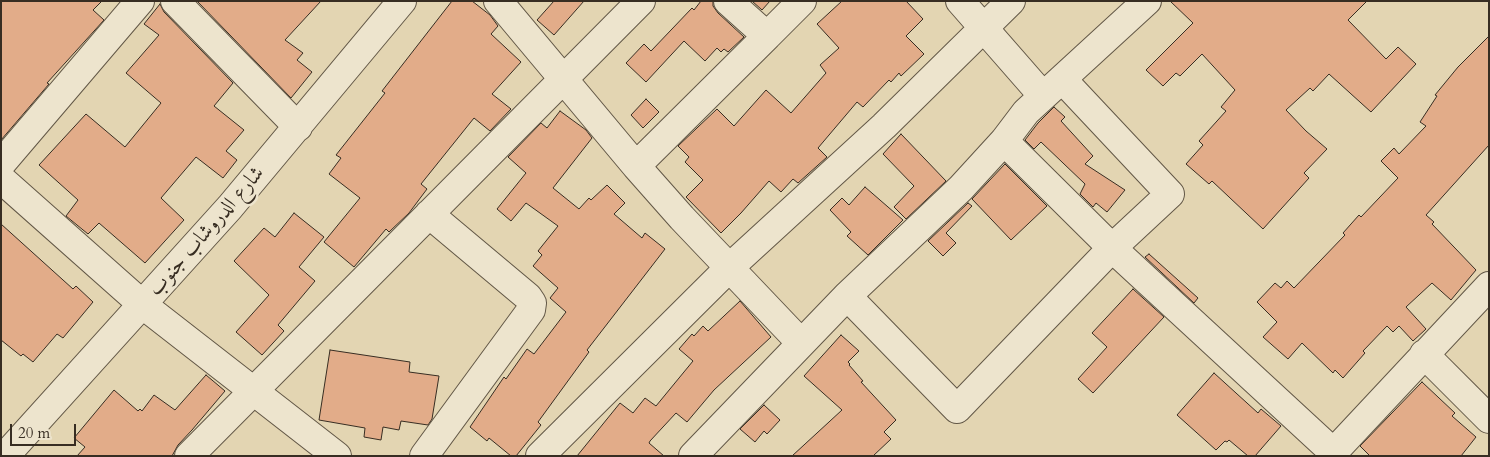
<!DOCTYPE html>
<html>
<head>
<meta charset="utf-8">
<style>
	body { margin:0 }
	#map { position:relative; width:1490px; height:457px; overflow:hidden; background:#e3d5b2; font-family:Cardo,serif }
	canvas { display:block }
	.frame { position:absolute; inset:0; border:2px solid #372d22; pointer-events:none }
	.scale { position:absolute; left:10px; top:424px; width:66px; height:22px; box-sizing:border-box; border:2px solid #372d22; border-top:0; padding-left:6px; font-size:15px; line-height:18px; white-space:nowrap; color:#372d22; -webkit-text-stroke:4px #ede4cd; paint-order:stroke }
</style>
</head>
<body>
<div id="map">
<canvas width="1490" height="457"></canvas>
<div class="frame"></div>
<div class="scale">20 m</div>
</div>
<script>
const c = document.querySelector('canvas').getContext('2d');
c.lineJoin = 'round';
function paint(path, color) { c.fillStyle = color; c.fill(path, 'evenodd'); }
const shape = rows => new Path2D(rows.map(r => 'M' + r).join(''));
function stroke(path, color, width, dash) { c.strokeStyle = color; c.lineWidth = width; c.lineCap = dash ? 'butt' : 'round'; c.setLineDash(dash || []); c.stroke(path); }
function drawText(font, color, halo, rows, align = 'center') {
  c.font = font + ' Cardo,Amiri,serif'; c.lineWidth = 5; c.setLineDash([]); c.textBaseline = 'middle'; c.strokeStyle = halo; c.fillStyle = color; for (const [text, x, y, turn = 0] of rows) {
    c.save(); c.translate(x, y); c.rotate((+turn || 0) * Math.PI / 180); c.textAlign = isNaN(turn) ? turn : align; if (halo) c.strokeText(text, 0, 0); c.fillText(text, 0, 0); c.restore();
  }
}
const building = shape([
	[1,1,102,1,93,10,104,20,47,83,49,84,1,140,1,1],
	[197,1,321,1,285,40,303,53,297,60,312,72,291,98,197,1],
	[452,1,472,1,490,15,498,26,491,34,521,62,492,94,511,109,490,131,474,118,421,184,427,189,409,213,389,232,386,229,354,267,324,242,360,198,329,174,341,158,336,155,385,93,382,91,452,1],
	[554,1,584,1,554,35,537,20,554,1],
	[701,1,713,1,713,6,718,13,744,37,728,52,724,49,721,52,717,48,705,61,684,41,646,82,626,63,644,44,651,51,692,8,694,10,701,1],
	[752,1,770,1,762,10,752,1],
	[842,1,906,1,923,19,906,36,924,54,901,76,899,73,891,82,889,80,863,107,857,102,818,148,827,157,798,183,793,179,781,192,769,181,741,213,721,233,686,197,703,180,685,162,689,157,678,146,717,109,734,126,766,90,791,113,826,73,820,65,839,48,817,24,842,1],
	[1170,1,1367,1,1348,20,1386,59,1398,47,1416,64,1371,112,1329,74,1313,91,1310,88,1286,110,1306,131,1327,149,1304,173,1309,178,1263,229,1212,181,1209,184,1186,164,1203,145,1199,141,1226,111,1221,107,1235,90,1202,54,1180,76,1176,73,1163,86,1146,70,1193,23,1170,1],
	[160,4,164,12,233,83,214,106,244,130,226,151,237,160,223,178,196,157,161,198,184,220,145,263,99,223,88,234,66,216,78,200,39,165,86,114,125,147,161,103,126,73,159,35,144,24,160,4],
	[1489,36,1489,145,1426,215,1434,222,1432,224,1476,270,1451,300,1432,283,1406,307,1426,329,1413,341,1399,326,1393,332,1387,326,1363,351,1365,353,1343,378,1335,370,1333,373,1302,343,1288,359,1263,337,1277,322,1257,302,1275,283,1281,288,1287,281,1294,288,1345,235,1343,233,1359,215,1361,217,1398,178,1381,161,1394,148,1399,154,1426,126,1420,122,1437,96,1435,95,1458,67,1489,36],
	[646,99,659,112,643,128,631,115,646,99],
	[1054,107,1065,117,1061,121,1093,156,1085,164,1125,190,1107,212,1096,203,1093,207,1080,194,1085,184,1041,142,1034,149,1025,140,1038,123,1054,107],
	[560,111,586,130,592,138,553,188,579,209,589,198,591,200,607,185,625,203,614,214,642,238,645,233,665,249,587,350,589,352,538,422,541,425,516,456,511,456,489,438,487,441,470,427,504,377,506,379,527,349,534,354,566,312,550,298,558,288,533,266,542,255,538,251,558,226,526,203,511,221,497,209,526,173,508,157,541,123,547,128,560,111],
	[901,134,946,181,906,219,894,207,914,186,883,154,901,134],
	[1005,164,1047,206,1011,240,972,199,1005,164],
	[865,187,903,220,868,255,847,236,851,232,830,210,842,198,849,205,865,187],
	[968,203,972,206,946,233,956,243,943,256,928,241,968,203],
	[294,213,324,237,299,267,315,281,278,325,284,331,262,355,236,332,269,295,234,261,264,228,275,237,294,213],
	[1,224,73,289,76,286,93,302,63,338,57,334,33,362,23,354,21,356,1,340,1,224],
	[1149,254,1198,298,1194,303,1145,257,1149,254],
	[1133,289,1164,317,1093,393,1078,379,1107,347,1092,333,1133,289],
	[740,301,771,337,714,390,687,422,676,413,650,441,649,443,664,456,577,456,620,403,633,413,645,398,656,406,693,361,679,349,692,334,694,336,703,326,708,331,740,301],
	[841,335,859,351,848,362,850,364,849,365,863,381,861,382,896,420,884,432,891,439,873,456,792,456,842,410,804,376,841,335],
	[330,350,410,362,409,372,439,376,432,419,428,425,401,421,399,430,383,427,381,440,364,437,365,428,319,420,330,350],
	[1214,373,1258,413,1261,409,1281,426,1255,456,1248,456,1229,440,1227,442,1225,441,1216,450,1177,415,1214,373],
	[206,375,225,391,192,430,178,445,172,456,77,456,85,447,74,438,114,390,138,411,140,409,142,411,154,395,175,410,206,375],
	[1422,382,1455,413,1452,416,1476,437,1461,456,1370,456,1360,446,1422,382],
	[764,405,780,420,767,434,764,431,755,442,740,429,764,405]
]);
const minor = shape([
	[175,1,298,127],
	[498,1,636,166,682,218,801,343],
	[728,1,767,36,802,1],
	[960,1,1043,96],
	[1004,141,1112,248,1333,452],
	[1,164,140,1],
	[636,166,767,36],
	[1,179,143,305,337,456],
	[847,296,957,409,1112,248,1170,194,1062,79],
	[1424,354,1489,419],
	[5,456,230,207,402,1],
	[189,456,641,1],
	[424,456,531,310,532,303,528,297,429,214],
	[540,456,729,268,884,126,1011,1],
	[693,456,847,296,961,188,1004,141,1026,112,1147,1],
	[1330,456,1489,286]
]);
const streetNames = [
	["شارع الدروشاب جنوب",207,232,-49]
];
paint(building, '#e2ac89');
stroke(building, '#372d22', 1);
stroke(minor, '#625746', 30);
stroke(minor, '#ede4cd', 28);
drawText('21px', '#372d22', '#ede4cd', streetNames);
</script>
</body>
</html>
